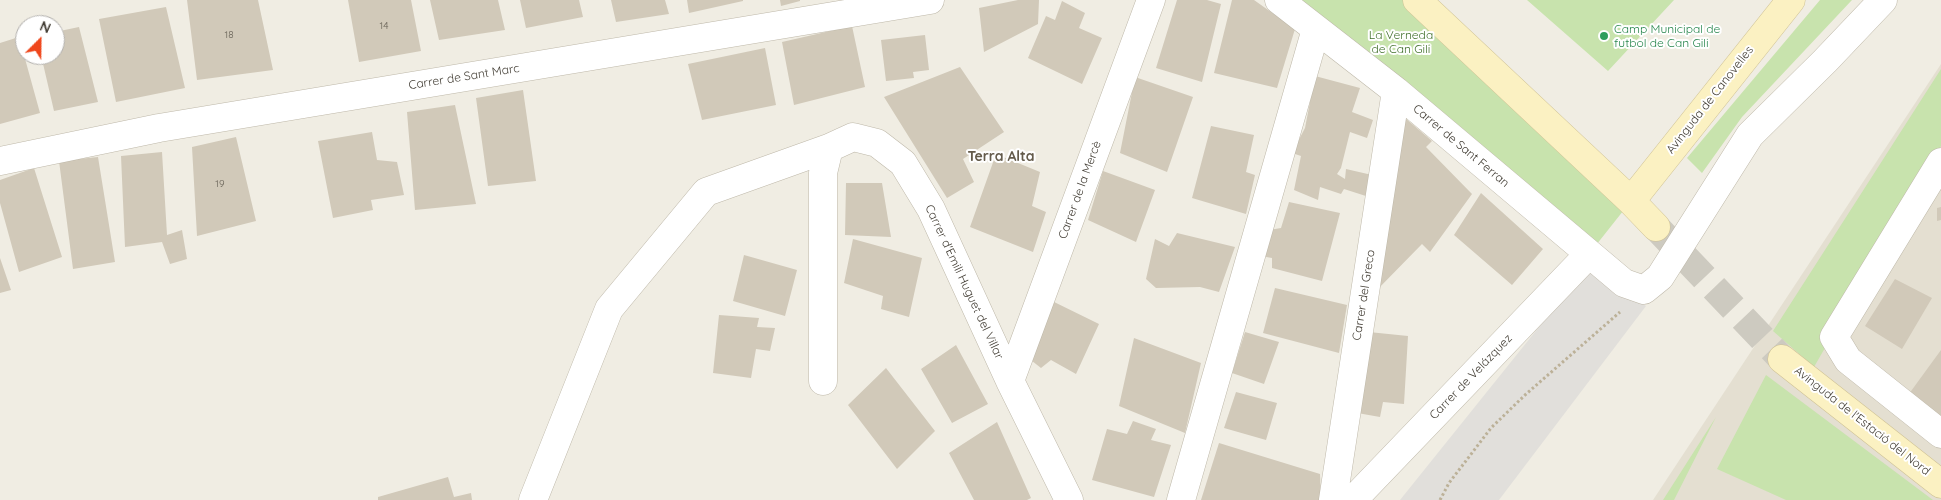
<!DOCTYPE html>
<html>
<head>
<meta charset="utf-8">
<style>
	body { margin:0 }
	#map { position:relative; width:1941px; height:500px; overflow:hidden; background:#f0ede3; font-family:Quicksand,sans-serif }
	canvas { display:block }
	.north { position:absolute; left:15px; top:15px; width:50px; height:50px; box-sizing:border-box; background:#fff; border:1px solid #b3b1ae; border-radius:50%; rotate:23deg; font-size:14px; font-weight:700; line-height:20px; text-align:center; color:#423d34 }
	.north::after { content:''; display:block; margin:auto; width:18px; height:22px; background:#ef461b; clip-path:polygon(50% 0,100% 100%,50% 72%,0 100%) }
</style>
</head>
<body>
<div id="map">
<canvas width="1941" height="500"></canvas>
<div class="north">N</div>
</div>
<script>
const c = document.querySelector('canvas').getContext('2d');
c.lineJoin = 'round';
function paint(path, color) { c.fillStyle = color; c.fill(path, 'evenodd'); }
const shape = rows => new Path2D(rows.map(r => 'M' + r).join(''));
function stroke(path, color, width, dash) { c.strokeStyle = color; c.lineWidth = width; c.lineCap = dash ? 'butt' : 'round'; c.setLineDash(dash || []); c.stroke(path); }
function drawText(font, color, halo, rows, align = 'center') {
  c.font = font + ' Quicksand,sans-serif'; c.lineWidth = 4; c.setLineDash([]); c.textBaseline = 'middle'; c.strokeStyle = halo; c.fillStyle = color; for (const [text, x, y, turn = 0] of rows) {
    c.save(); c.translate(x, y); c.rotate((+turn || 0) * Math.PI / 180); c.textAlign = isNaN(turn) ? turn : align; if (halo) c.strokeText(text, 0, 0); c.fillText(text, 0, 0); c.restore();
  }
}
const residential = shape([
	[1941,64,1941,500,1653,500,1785,300]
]);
const green = shape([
	[1279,0,1417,0,1631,201,1589,254],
	[1527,0,1674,0,1608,71],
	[1820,0,1852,0,1742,117,1702,173,1687,158],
	[1941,69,1941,146,1814,367,1773,331],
	[1766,375,1933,500,1786,500,1717,469],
	[1716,417,1674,500,1663,500]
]);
const parking = shape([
	[1588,266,1646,306,1499,500,1400,500]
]);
const building = shape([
	[187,0,258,0,273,70,197,80],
	[348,0,411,0,421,51,359,62],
	[430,0,498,0,505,30,439,40],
	[520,0,579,0,583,17,526,28],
	[611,0,665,0,669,14,616,22],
	[687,0,743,0,743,1,689,13],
	[780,0,800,0,800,1,781,6],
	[1018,0,1039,0,1038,24,984,52,979,8],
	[1177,0,1207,0,1221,4,1202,82,1156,68],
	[1232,0,1254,0,1295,29,1277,88,1214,73],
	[1062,1,1085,13,1079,28,1102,38,1082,84,1028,58,1046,16,1055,20],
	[166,7,185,88,116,102,99,19],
	[852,26,865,87,794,105,782,42],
	[79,27,98,102,54,111,41,55,55,55,55,32],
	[925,35,929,70,913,72,914,78,886,81,881,40],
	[19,37,40,113,0,124,0,43],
	[765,48,776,105,702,120,688,64],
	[960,67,1004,132,963,159,974,182,947,198,884,97],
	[1315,76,1360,88,1352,112,1373,120,1367,138,1350,132,1341,168,1337,174,1345,179,1346,169,1372,175,1369,197,1344,189,1341,194,1320,187,1318,200,1294,190,1301,156,1292,153,1305,128],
	[1135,77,1193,97,1167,172,1120,153],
	[523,90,536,181,488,186,476,98],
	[455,105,476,204,415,210,407,112],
	[1398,112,1432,141,1426,147,1472,194,1430,252,1422,244,1376,291],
	[1211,126,1254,135,1246,172,1255,175,1246,214,1192,198],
	[372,132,377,160,397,162,404,195,371,200,373,210,333,218,318,141],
	[236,137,256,221,197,236,192,147],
	[162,152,167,235,182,230,187,259,170,264,162,242,125,247,121,156],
	[996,154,1040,172,1032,206,1046,212,1033,252,970,227],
	[98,157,115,262,73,269,59,161],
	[34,168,62,257,19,272,0,203,0,180],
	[1103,171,1155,190,1136,242,1088,220],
	[846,183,882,183,891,237,845,235],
	[1481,193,1543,249,1512,285,1454,235],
	[1289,202,1340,213,1322,281,1272,268,1272,258,1261,256,1269,230,1281,228],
	[1941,207,1941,220,1937,221,1937,208],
	[1177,233,1235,247,1219,292,1200,287,1156,288,1146,279,1155,239,1169,246],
	[853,239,922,258,909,317,881,309,883,296,844,283],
	[744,255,797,270,785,316,733,301],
	[0,258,11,290,0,293],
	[1895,279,1932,298,1902,349,1865,326],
	[1275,288,1347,305,1339,353,1263,333],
	[1048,299,1099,324,1076,374,1051,360,1041,368,1027,357],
	[719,315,759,318,757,327,775,328,770,351,756,349,751,378,713,373],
	[1359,331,1408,336,1404,404,1383,402,1380,417,1346,411],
	[1245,332,1279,342,1264,384,1232,373],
	[1134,338,1201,363,1185,433,1119,406],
	[956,345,988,404,952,423,921,369],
	[1941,350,1941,423,1906,398],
	[886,368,935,431,897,469,848,405],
	[1236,392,1277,403,1266,440,1224,428],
	[1133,421,1156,429,1151,440,1171,445,1154,497,1092,480,1107,429,1127,434],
	[997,422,1031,498,1027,500,974,500,949,453],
	[1219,443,1320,474,1321,500,1201,500],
	[448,477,454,497,471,493,472,500,378,500,378,497]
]);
const secondaryTunnel = shape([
	[1656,227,1782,359]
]);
const path = shape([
	[1440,500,1449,483,1491,428,1525,395,1620,312]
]);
const street = shape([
	[1279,0,1396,91,1624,283,1644,290,1660,277,1750,135,1825,61,1883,0],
	[0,161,159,128,930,0],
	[1941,162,1834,337,1848,360,1941,434],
	[823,381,823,173,829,148,853,137,877,143,903,163,931,209,1010,381,1069,500],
	[1010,381,1151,0],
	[533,500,609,309,706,192,829,148],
	[1181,500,1316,29],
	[1333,500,1396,91],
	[1353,500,1589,254]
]);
const secondary = shape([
	[1417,0,1631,201,1656,227],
	[1631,201,1791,0],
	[1782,359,1941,484]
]);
const markers = [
	[1604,36,5,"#2e9e5b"]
];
const numberNames = [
	["14",384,26],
	["18",229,35],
	["19",220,184]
];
const leisureNames = [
	["Camp Municipal de",1614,29],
	["futbol de Can Gili",1614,43]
];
const parkNames = [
	["La Verneda",1401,35],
	["de Can Gili",1401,49]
];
const streetNames = [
	["Carrer de Sant Marc",464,77,-9],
	["Avinguda de Canovelles",1710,100,-52],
	["Carrer de Sant Ferran",1461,146,40],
	["Carrer de la Mercè",1080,190,-70],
	["Carrer d'Emili Huguet del Villar",964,282,65],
	["Carrer del Greco",1364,295,-81],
	["Carrer de Velázquez",1471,377,-46],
	["Avinguda de l'Estació del Nord",1862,421,38]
];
const neighbourhoodNames = [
	["Terra Alta",1001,157]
];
paint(residential, '#e4dfd1');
paint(green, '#c8e3ad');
paint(parking, '#e1dfdb');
paint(building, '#d1c9b9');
stroke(secondaryTunnel, '#cdcac0', 28, [28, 14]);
stroke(street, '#beb8a9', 29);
stroke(secondary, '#cfc295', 29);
stroke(path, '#bcb198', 3, [2.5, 2.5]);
stroke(street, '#fff', 28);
stroke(secondary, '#fbf1c2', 28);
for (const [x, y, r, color] of markers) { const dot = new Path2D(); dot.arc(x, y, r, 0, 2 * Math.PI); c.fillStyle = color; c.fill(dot); stroke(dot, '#fff', 2); }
drawText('10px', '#666055', null, numberNames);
drawText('12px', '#27864d', '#fff', leisureNames, 'left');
drawText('12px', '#41702b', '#fff', parkNames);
drawText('12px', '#423d34', '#fff', streetNames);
drawText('bold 14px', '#645b4b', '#fff', neighbourhoodNames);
</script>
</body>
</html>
